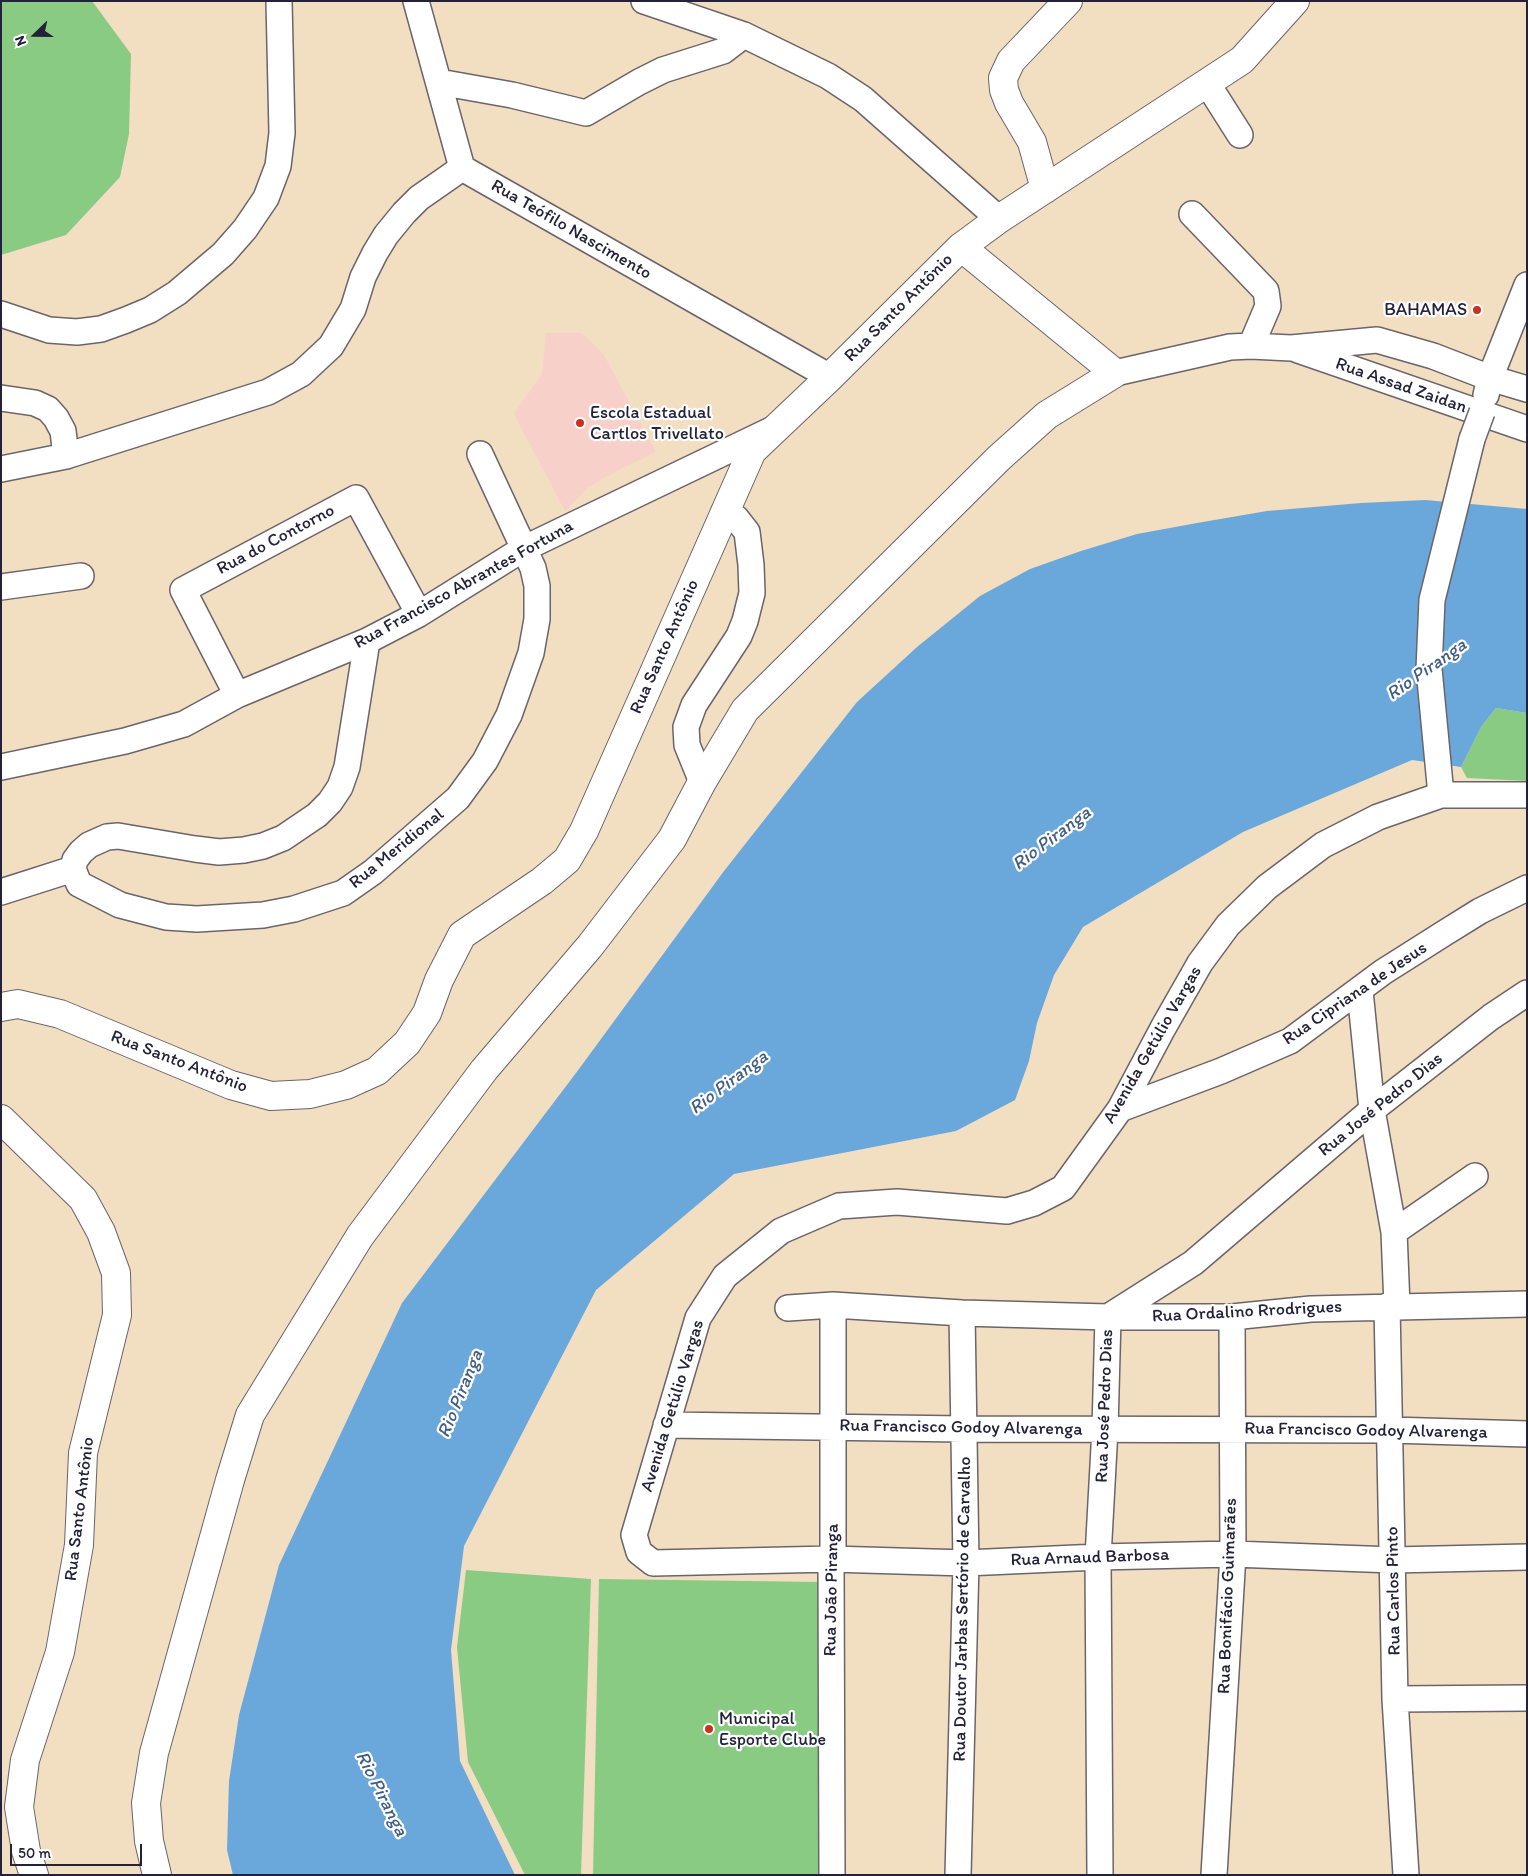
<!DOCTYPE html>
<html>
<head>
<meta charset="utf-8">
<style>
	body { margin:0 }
	#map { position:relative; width:1528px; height:1876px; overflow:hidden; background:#f2dec0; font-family:Itim,sans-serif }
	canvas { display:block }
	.frame { position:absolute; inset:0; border:2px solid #22223b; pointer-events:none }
	.north { position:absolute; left:10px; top:10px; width:50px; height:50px; -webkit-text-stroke:4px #fff; paint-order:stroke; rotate:248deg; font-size:14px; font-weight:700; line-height:20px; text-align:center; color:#22223b }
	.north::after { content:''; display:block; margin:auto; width:18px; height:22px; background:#22223b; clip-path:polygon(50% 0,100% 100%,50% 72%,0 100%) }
	.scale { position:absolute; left:10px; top:1844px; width:132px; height:22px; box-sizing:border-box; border:2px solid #22223b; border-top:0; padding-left:6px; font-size:15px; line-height:18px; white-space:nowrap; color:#22223b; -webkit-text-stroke:4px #fff; paint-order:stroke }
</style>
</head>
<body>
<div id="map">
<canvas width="1528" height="1876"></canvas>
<div class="frame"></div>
<div class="north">N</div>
<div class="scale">50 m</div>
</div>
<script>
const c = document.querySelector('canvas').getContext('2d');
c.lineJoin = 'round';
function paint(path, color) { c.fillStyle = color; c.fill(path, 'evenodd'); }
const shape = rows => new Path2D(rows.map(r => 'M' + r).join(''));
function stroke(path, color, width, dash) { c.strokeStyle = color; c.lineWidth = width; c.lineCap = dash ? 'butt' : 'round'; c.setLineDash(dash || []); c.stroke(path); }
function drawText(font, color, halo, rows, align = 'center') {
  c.font = font + ' Itim,sans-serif'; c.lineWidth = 4.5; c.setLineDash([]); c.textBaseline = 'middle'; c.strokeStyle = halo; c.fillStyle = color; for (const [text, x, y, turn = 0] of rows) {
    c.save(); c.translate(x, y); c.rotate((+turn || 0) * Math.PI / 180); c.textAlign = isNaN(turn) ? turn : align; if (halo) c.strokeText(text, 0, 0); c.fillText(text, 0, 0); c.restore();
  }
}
const built = shape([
	[546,333,582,333,604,355,656,452,617,471,588,487,565,511,514,414,542,374]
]);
const green = shape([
	[1,1,92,1,131,54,129,134,120,177,66,235,1,255],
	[1496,708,1527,713,1527,781,1467,778,1461,767,1481,727],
	[466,1570,591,1579,581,1875,525,1875,468,1762,457,1647],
	[599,1579,821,1582,824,1875,593,1875]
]);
const water = shape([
	[1425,500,1527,509,1527,713,1496,708,1481,727,1461,767,1412,760,1243,832,1083,927,1054,975,1037,1023,1029,1061,1015,1100,956,1131,734,1174,596,1290,464,1546,451,1650,460,1761,515,1875,233,1875,227,1850,229,1781,239,1715,279,1565,402,1303,579,1069,724,871,857,702,917,647,980,596,1030,569,1081,551,1137,534,1197,523,1267,511,1361,503]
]);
const minor = shape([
	[416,1,462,168,830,377],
	[644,1,744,35,828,76,863,99,999,219],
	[439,82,512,95,586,113,639,82,663,70,723,51,744,35],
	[1207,83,1240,135],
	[1192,214,1266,291,1268,306,1251,346],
	[1,314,49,330,77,332,101,329,126,320,150,310,177,293,223,254,245,229,266,198,278,166,282,133,279,1],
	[1298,350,1527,429],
	[1115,373,1230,347,1251,346,1291,348,1377,340,1433,356,1490,378,1527,389],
	[1486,395,1490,378,1527,285],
	[1,398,35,403,48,409,56,418,63,431,66,456],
	[1,469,66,456,268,392,301,374,331,346,353,309,363,277,375,253,386,235,404,213,419,198,462,168],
	[1,587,81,576],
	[367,641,347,767,340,787,330,802,317,815,283,838,263,846,244,850,219,852,195,849,118,836,107,837,89,845,81,852,75,860,73,869,79,884,120,905,166,917,197,919,263,915,294,909,343,893,373,872,458,798,485,761,509,715,531,653,537,619,537,586,533,568,480,454],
	[237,695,183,590,356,498,419,614],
	[1,767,125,741,184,724,237,695,367,641,419,614,523,549,771,430],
	[702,782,687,745,686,727,694,705,739,636,745,621,752,593,751,565,747,532,736,518,724,512],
	[1441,795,1429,669,1432,600,1472,439],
	[1527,795,1441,795,1378,817,1323,845,1267,887,1228,925,1200,963,1163,1028,1120,1109,1063,1188,1034,1203,1007,1211,897,1202,839,1206,781,1231,725,1276,698,1318,634,1535,639,1552,653,1563,831,1559,966,1563,1098,1557,1233,1554,1393,1560,1527,1557],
	[1,892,73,869],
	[1360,991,1372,1110,1394,1232,1397,1306],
	[1120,1109,1221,1071,1290,1041,1383,972,1443,934,1480,911,1527,888],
	[1394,1232,1475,1176],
	[1387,1306,1395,1699,1406,1875],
	[788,1308,833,1305,962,1313,1108,1317,1232,1317,1311,1309,1527,1304],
	[1108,1317,1193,1263,1372,1110,1491,1017,1527,993],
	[666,1425,964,1429,1391,1430,1527,1434],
	[1395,1699,1527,1698],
	[832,1875,831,1559,833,1552,833,1305],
	[958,1875,966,1563,962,1313],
	[1100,1875,1098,1557,1105,1429,1108,1317],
	[1214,1875,1233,1554,1232,1317]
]);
const major = shape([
	[1045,189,1032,142,1009,103,1004,90,1003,78,1011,61,1068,1],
	[1,1007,18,1004,60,1014,231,1085,271,1096,310,1094,346,1085,377,1071,407,1043,427,1013,439,980,462,935,542,881,567,860,584,831,752,451,830,377,961,247,999,219,1242,60,1295,1],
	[1,1119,83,1199,101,1232,116,1273,117,1315,83,1453,79,1545,60,1652,25,1760,19,1807,26,1851,34,1875],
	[157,1875,149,1841,146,1803,154,1753,230,1480,250,1415,360,1236,484,1070,590,946,672,839,702,782,745,710,999,458,1047,415,1115,373,961,247]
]);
const minorBridge = shape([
	[1472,439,1482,412]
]);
const markers = [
	[1477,310,5,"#c8321e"],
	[580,423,5,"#c8321e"],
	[709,1729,5,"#c8321e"]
];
const streetNames = [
	["Rua Teófilo Nascimento",571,230,30],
	["Rua Santo Antônio",899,308,-45],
	["Rua Assad Zaidan",1401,386,19],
	["Rua do Contorno",276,540,-28],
	["Rua Francisco Abrantes Fortuna",464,585,-29],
	["Rua Santo Antônio",665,647,-66],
	["Rua Meridional",397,849,-39],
	["Rua Cipriana de Jesus",1355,994,-34],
	["Avenida Getúlio Vargas",1153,1045,-60],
	["Rua Santo Antônio",179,1062,21],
	["Rua José Pedro Dias",1381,1105,-39],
	["Rua Ordalino Rrodrigues",1247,1312,-3],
	["Avenida Getúlio Vargas",673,1406,-73],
	["Rua José Pedro Dias",1105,1406,-88],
	["Rua Francisco Godoy Alvarenga",961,1428,1],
	["Rua Francisco Godoy Alvarenga",1366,1431,1],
	["Rua Santo Antônio",80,1509,-83],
	["Rua Arnaud Barbosa",1090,1558,-2],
	["Rua João Piranga",832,1590,-89],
	["Rua Carlos Pinto",1394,1591,-91],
	["Rua Bonifácio Guimarães",1228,1596,-88],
	["Rua Doutor Jarbas Sertório de Carvalho",963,1609,-89]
];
const poiNames = [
	["BAHAMAS",1467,310,"right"],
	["Escola Estadual",590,413],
	["Cartlos Trivellato",590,434],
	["Municipal",719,1719],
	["Esporte Clube",719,1740]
];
const waterNames = [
	["Rio Piranga",1427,670,-35],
	["Rio Piranga",1052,839,-37],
	["Rio Piranga",729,1083,-37],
	["Rio Piranga",461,1394,-68],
	["Rio Piranga",381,1794,63]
];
paint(built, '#f7d1c9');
paint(green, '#89cb83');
paint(water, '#6aa8dc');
stroke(minor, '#6b646a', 28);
stroke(major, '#6b646a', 30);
stroke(minor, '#fff', 25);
stroke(major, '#fff', 28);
stroke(minorBridge, '#6b646a', 28, []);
stroke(minorBridge, '#fff', 25);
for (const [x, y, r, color] of markers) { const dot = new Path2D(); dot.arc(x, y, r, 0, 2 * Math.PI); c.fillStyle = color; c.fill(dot); stroke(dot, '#fff', 2); }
drawText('18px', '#22223b', '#fff', streetNames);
drawText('18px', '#22223b', '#fff', poiNames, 'left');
drawText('italic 19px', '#425e83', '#fff', waterNames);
</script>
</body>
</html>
